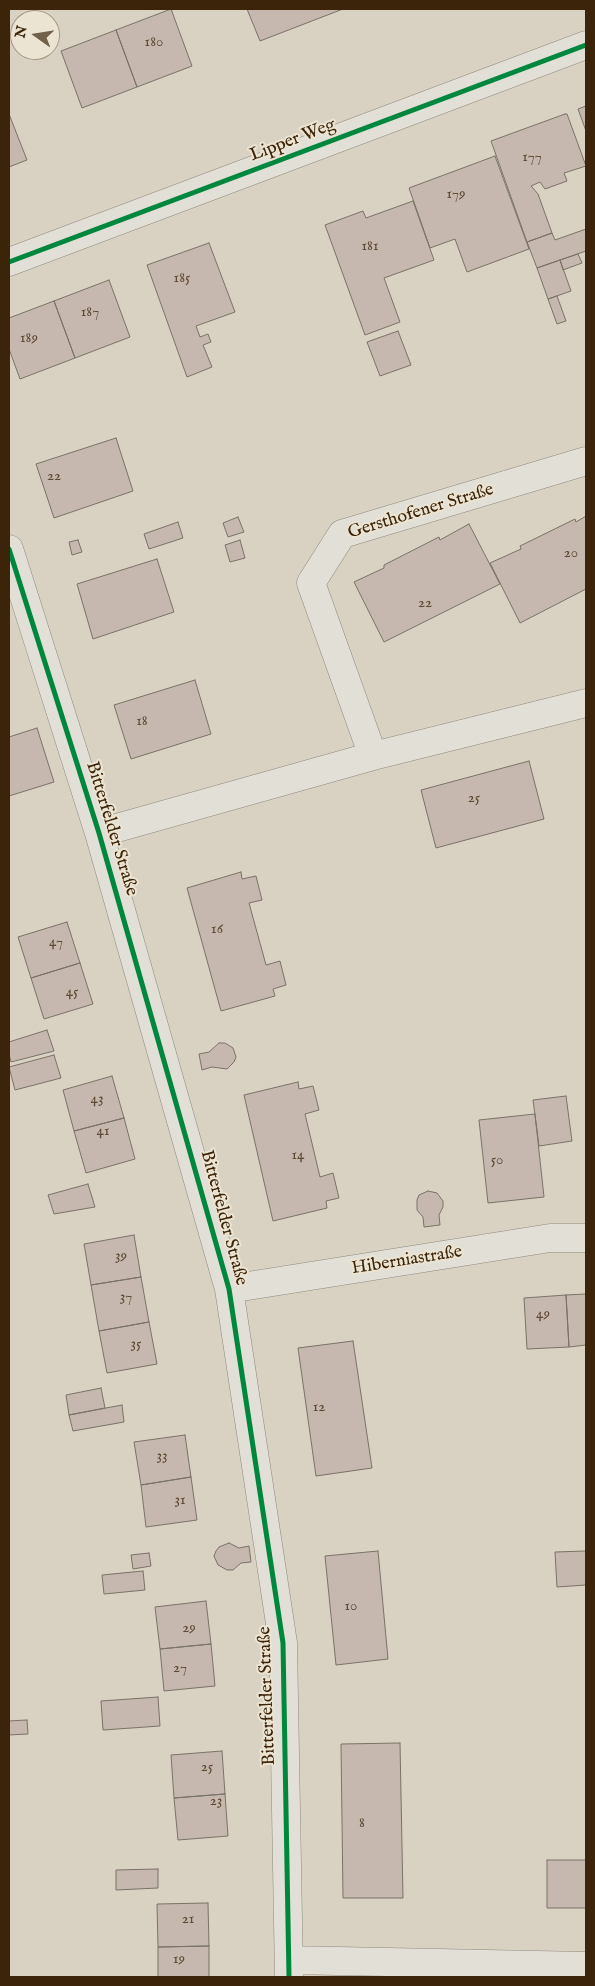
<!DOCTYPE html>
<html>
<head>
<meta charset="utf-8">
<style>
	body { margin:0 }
	#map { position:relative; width:595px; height:1986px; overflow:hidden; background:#d9d2c3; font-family:"IM FELL English",serif }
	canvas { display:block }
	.frame { position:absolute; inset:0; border:10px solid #3b2409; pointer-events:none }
	.north { position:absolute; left:10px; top:10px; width:50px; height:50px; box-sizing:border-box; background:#ece4d2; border:1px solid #a59782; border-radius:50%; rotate:283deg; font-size:14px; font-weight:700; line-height:20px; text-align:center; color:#3b2409 }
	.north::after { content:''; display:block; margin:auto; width:18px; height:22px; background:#72614a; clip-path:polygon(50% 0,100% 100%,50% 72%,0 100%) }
</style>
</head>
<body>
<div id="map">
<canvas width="595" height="1986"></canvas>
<div class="frame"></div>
<div class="north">N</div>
</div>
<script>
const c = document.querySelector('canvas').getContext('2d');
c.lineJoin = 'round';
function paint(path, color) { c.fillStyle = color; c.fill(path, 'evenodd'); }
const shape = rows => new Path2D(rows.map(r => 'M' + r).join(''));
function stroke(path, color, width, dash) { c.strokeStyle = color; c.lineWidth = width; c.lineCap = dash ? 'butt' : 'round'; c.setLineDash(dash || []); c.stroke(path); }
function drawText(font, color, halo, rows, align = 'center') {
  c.font = font + ' "IM FELL English",serif'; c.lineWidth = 4; c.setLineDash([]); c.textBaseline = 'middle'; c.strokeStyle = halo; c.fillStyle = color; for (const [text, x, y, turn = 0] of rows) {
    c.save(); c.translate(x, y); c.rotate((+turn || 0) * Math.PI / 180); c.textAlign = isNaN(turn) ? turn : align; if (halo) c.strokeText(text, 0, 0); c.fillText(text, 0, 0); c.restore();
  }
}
const building = shape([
	[171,9,192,66,137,87,116,30,171,9],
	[247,9,343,9,260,41,247,9],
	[116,30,137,87,82,108,61,51,116,30],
	[586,106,586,131,578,109,586,106],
	[9,114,27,160,9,167,9,114],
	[565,114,567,114,586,166,564,173,567,181,545,189,540,182,531,186,538,194,552,233,527,242,491,141,565,114],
	[495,156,529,249,467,272,455,239,430,248,409,188,495,156],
	[413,201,434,260,384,278,400,322,365,335,325,225,363,211,366,218,413,201],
	[586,229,586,251,537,268,527,242,552,233,555,240,586,229],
	[209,243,235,312,196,326,200,337,208,334,211,342,203,345,212,367,187,377,147,265,209,243],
	[578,254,582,263,563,270,560,260,578,254],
	[560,260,571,291,548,299,537,268,560,260],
	[109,280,130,337,75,358,54,301,109,280],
	[557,296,566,321,557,324,548,299,557,296],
	[54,301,75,358,20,379,9,349,9,318,54,301],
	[398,331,411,365,380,376,367,342,398,331],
	[116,438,133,491,54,518,36,464,116,438],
	[586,516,586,589,520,623,490,563,521,549,520,546,575,519,576,522,586,516],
	[238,517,244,532,228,537,223,523,238,517],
	[178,522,183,538,149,549,144,534,178,522],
	[469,524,500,584,384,642,354,582,384,568,384,565,439,537,440,540,469,524],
	[78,540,82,552,72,555,69,542,78,540],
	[240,540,245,558,230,562,225,545,240,540],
	[157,559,174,612,93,639,77,584,157,559],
	[195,680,211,734,131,759,114,705,195,680],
	[37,728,54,782,9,796,9,737,37,728],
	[529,761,544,819,436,848,421,790,529,761],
	[241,872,242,879,256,876,262,900,249,903,266,965,280,961,286,985,273,989,275,996,221,1011,187,888,241,872],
	[67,922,80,963,31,978,18,937,67,922],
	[80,963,93,1004,44,1019,31,978,80,963],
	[47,1030,54,1051,11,1062,9,1054,9,1042,47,1030],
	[219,1043,225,1043,233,1048,236,1057,234,1062,227,1069,212,1067,202,1070,199,1054,209,1052,219,1043],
	[54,1055,61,1078,15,1090,9,1067,54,1055],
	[112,1076,124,1118,74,1131,63,1090,112,1076],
	[298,1082,299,1089,313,1086,319,1110,305,1114,320,1177,333,1173,339,1198,326,1201,327,1208,273,1221,244,1095,298,1082],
	[566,1096,572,1141,539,1146,533,1100,566,1096],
	[535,1114,544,1197,488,1203,479,1120,535,1114],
	[124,1118,135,1159,86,1173,74,1131,124,1118],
	[88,1184,95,1207,54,1214,48,1195,88,1184],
	[428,1191,437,1193,443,1201,443,1207,439,1215,440,1225,424,1227,423,1217,417,1210,417,1200,419,1195,428,1191],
	[134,1235,141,1277,91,1285,84,1244,134,1235],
	[141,1277,149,1322,99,1331,91,1285,141,1277],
	[586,1294,586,1345,569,1347,566,1295,586,1294],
	[566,1295,569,1347,527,1349,524,1298,566,1295],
	[149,1322,157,1364,107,1373,99,1331,149,1322],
	[353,1341,372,1468,316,1476,298,1348,353,1341],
	[101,1388,105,1408,69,1415,66,1395,101,1388],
	[122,1405,124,1422,73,1431,69,1415,122,1405],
	[185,1435,191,1477,141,1485,134,1442,185,1435],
	[191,1477,197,1520,146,1527,141,1485,191,1477],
	[229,1543,239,1548,249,1546,251,1562,241,1563,233,1570,227,1570,218,1565,214,1556,216,1551,219,1547,229,1543],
	[378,1551,388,1659,336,1665,325,1556,378,1551],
	[586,1551,586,1585,557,1587,555,1552,586,1551],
	[149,1553,151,1566,133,1569,131,1555,149,1553],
	[143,1571,145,1590,104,1594,102,1575,143,1571],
	[206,1601,211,1644,160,1649,155,1607,206,1601],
	[211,1644,215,1686,164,1691,160,1649,211,1644],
	[158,1697,160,1726,103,1730,101,1701,158,1697],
	[27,1720,28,1734,9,1735,9,1721,27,1720],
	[400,1743,403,1898,343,1898,341,1744,400,1743],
	[222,1751,225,1794,174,1798,171,1755,222,1751],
	[225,1794,228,1836,178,1840,174,1798,225,1794],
	[547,1860,586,1860,586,1908,547,1908,547,1860],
	[158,1869,158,1888,116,1890,116,1870,158,1869],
	[208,1903,209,1946,158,1947,157,1904,208,1903],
	[209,1946,209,1977,158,1977,158,1947,209,1946]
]);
const minor = shape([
	[9,549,99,833,229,1289,283,1643,289,1977],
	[373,756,311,583,342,534,586,461],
	[99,833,373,756,586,703],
	[229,1289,550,1238,586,1238],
	[289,1960,586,1966]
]);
const tertiary = shape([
	[9,262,586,45]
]);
const cycleway = shape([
	[9,262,586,45],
	[9,549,99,833,229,1289,283,1643,289,1977]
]);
const numberNames = [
	["180",154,43],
	["177",532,158],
	["179",456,195],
	["181",370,247],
	["185",182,279],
	["187",90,313],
	["189",29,339],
	["22",54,477],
	["20",571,554],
	["22",425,604],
	["18",142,722],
	["25",474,799],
	["16",217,930],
	["47",56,943],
	["45",72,993],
	["43",97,1100],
	["41",103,1132],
	["14",298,1156],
	["50",497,1161],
	["39",121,1257],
	["37",126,1298],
	["49",543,1315],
	["35",136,1345],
	["12",319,1408],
	["33",162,1457],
	["31",180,1501],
	["10",351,1607],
	["29",189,1629],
	["27",180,1669],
	["25",207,1768],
	["23",216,1802],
	["8",362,1824],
	["21",188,1920],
	["19",179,1960]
];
const streetNames = [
	["Lipper Weg",293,141,-21],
	["Gersthofener Straße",421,512,-17],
	["Bitterfelder Straße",111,829,73],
	["Bitterfelder Straße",223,1218,75],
	["Hiberniastraße",407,1261,-9],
	["Bitterfelder Straße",268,1696,-92]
];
paint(building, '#c6b8af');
stroke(building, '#797266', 1);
stroke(minor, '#90897e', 29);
stroke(tertiary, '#90897e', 29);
stroke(minor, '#e2dfd7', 28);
stroke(tertiary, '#e2dfd7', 28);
stroke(cycleway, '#00873e', 5);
drawText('15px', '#5e4932', null, numberNames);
drawText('18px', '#3b2409', '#ece4d2', streetNames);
</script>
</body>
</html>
